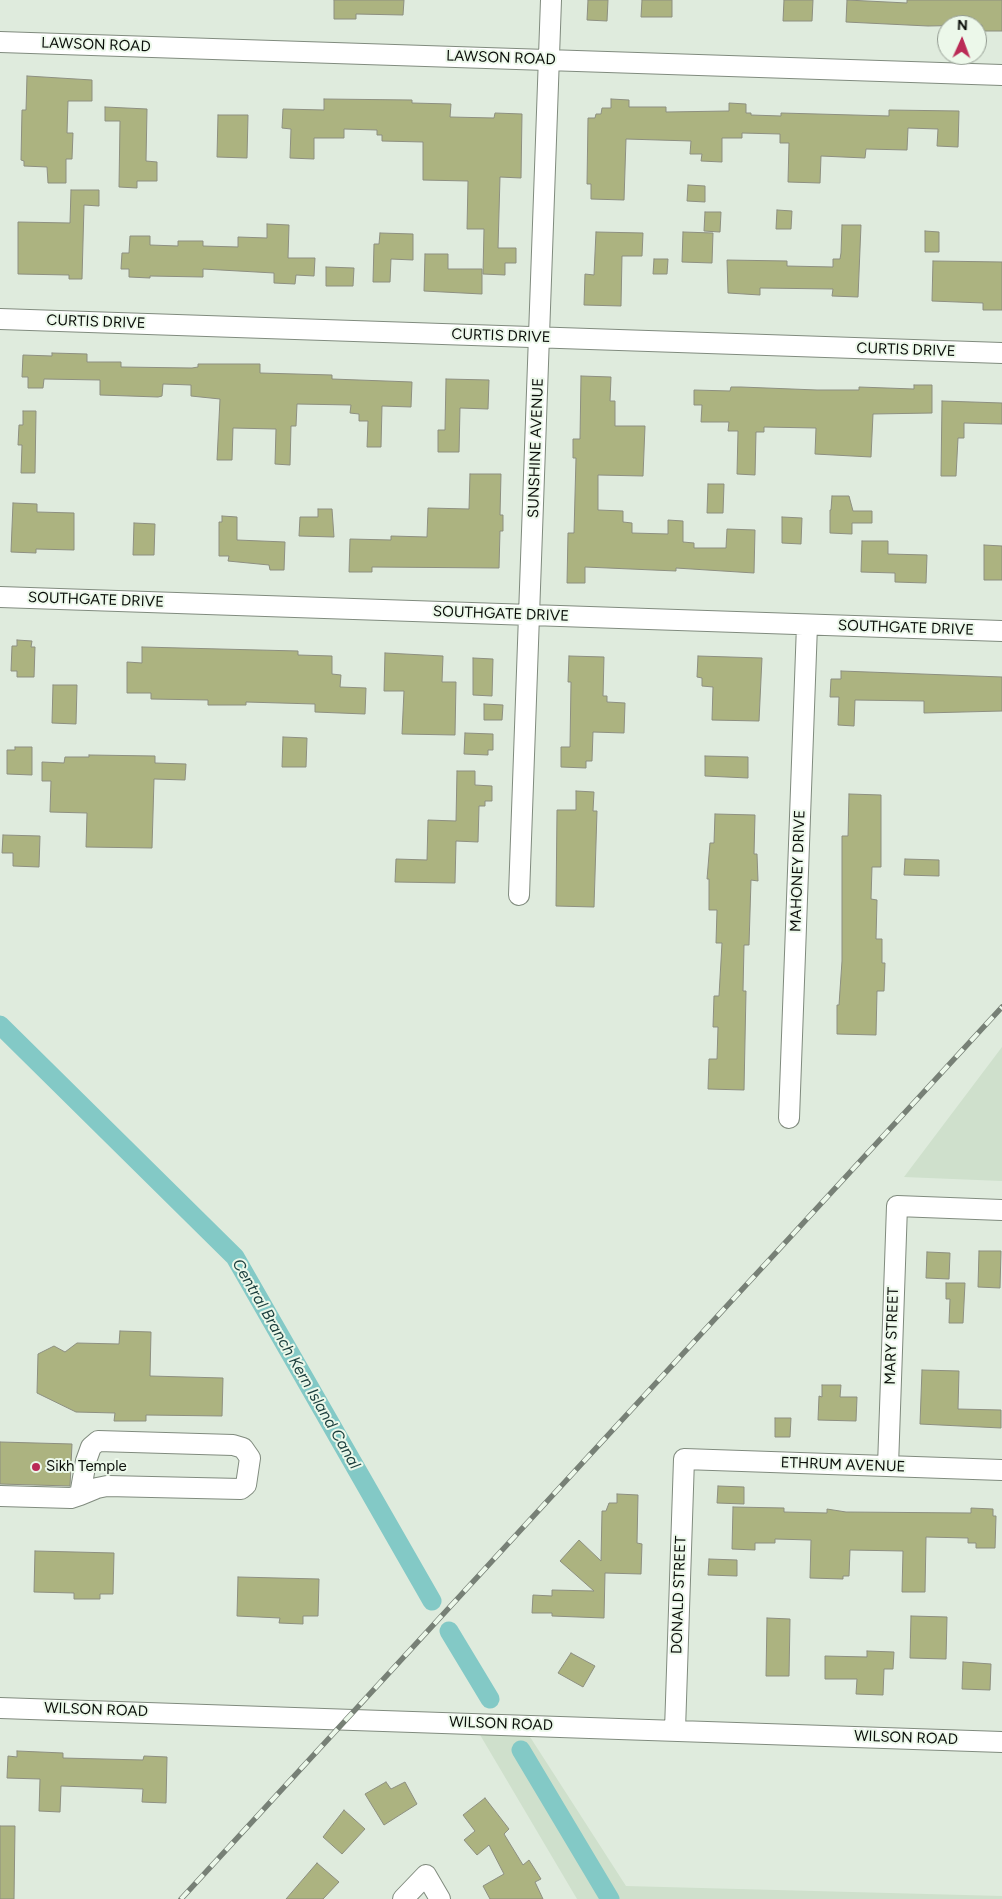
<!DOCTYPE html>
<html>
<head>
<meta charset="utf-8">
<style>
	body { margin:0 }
	#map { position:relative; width:1002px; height:1899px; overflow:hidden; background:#dfebdd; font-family:Figtree,sans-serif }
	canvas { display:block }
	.north { position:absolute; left:937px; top:15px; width:50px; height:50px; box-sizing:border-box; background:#ecf8ea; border:1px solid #929a90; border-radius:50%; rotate:2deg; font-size:14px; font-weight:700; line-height:20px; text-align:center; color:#0a0e09 }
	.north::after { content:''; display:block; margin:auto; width:18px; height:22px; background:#ba2b56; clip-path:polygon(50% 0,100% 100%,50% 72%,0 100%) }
</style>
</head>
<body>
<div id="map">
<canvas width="1002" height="1899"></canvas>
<div class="north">N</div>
</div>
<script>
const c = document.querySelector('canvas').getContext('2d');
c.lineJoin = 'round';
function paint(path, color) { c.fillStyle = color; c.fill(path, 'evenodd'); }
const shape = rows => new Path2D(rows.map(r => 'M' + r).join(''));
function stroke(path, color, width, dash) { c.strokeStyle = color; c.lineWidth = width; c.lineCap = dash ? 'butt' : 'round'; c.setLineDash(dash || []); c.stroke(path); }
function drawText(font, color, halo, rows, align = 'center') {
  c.font = font + ' Figtree,sans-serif'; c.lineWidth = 4; c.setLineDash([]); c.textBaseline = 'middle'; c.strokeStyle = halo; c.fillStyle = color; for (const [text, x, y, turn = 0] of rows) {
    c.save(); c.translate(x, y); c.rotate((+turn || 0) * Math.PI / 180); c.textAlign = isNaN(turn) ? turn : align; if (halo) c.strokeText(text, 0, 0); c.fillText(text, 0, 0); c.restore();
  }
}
const built = shape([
	[1002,1047,1002,1181,904,1177],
	[473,1723,523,1726,626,1886,1002,1896,1002,1899,577,1899]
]);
const canal = shape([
	[0,1025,235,1257,432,1601],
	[449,1631,490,1699],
	[521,1750,610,1899]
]);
const building = shape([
	[334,0,404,0,403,15,356,14,356,19,334,19,334,0],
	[588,0,608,0,607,21,587,20,588,0],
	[642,0,672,0,672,17,641,17,642,0],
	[784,0,813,0,812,21,783,21,784,0],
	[847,0,907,3,907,0,1002,0,1002,31,982,31,982,25,928,26,846,22,847,0],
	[27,76,92,80,92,101,68,101,67,133,73,133,72,159,66,159,66,183,48,183,47,167,24,166,24,161,21,160,22,110,26,110,27,76],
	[324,99,412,100,412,103,451,104,450,117,494,118,495,113,522,114,521,178,500,177,498,248,516,248,516,263,505,263,505,275,483,274,484,229,467,229,468,181,423,180,423,142,382,141,382,135,377,135,377,130,344,129,344,138,314,138,314,159,290,158,291,129,282,128,283,109,324,110,324,99],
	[611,99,629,100,629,107,666,107,666,112,729,111,729,103,746,104,746,113,751,113,751,115,781,116,781,113,889,116,889,110,959,111,958,147,937,146,938,129,908,128,907,150,866,149,865,158,821,156,820,183,788,182,789,143,780,143,780,134,742,133,742,138,722,138,722,162,701,161,702,154,690,154,691,141,626,139,624,200,591,199,591,184,587,184,588,118,595,118,596,114,601,114,602,108,611,108,611,99],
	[105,107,147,109,146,161,157,162,157,181,137,181,137,188,119,187,120,121,105,121,105,107],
	[218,115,248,115,247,158,217,157,218,115],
	[688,185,705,186,705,202,687,201,688,185],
	[71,190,99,190,99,206,84,205,82,279,69,279,69,275,18,274,18,222,70,223,71,190],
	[777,210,792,211,791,229,776,229,777,210],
	[705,212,721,212,720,232,704,231,705,212],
	[267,224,289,225,288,258,315,258,314,276,296,275,295,284,274,283,274,273,203,269,203,277,150,276,150,278,129,277,129,269,121,269,122,253,129,253,130,236,150,236,150,245,178,246,178,241,203,241,203,246,238,247,238,237,267,238,267,224],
	[842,225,861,225,858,297,832,296,833,289,760,288,760,295,728,293,727,260,787,261,787,266,833,267,833,259,840,259,841,253,842,225],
	[925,231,939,232,939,252,925,252,925,231],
	[596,232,643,233,642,256,622,256,621,306,584,305,585,274,594,275,596,232],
	[683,232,713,233,712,263,682,262,683,232],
	[380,233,413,234,413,260,391,259,390,282,373,282,374,244,379,244,380,233],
	[425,254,448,254,448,269,482,269,482,294,424,291,425,254],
	[654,259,668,259,667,274,653,274,654,259],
	[933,261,1002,262,1002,310,983,310,983,303,932,301,933,261],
	[326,267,354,268,353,286,326,286,326,267],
	[52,353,87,354,87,362,121,362,121,367,192,368,198,367,198,364,260,364,260,373,332,375,332,379,412,382,411,407,382,406,381,447,367,447,368,421,359,421,359,414,350,413,351,405,297,404,296,426,291,426,290,465,275,464,276,429,233,428,232,460,217,460,220,399,191,396,191,385,163,384,162,396,158,397,100,395,100,380,44,379,43,388,28,388,28,377,22,377,23,355,52,356,52,353],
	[581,376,611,377,610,401,615,401,615,426,645,426,643,476,598,475,598,510,623,511,623,522,632,523,632,533,668,534,668,520,683,521,683,542,694,543,694,548,726,548,727,529,755,530,754,573,676,568,676,571,585,567,585,583,567,583,568,533,574,533,576,458,573,458,573,439,580,439,581,376],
	[446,379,489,380,488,409,460,408,459,452,438,452,438,430,445,430,446,379],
	[914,385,932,385,932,413,873,414,871,457,815,454,816,428,764,427,764,432,756,432,755,475,737,474,738,431,728,431,729,422,701,422,702,405,694,405,694,390,730,391,731,387,741,387,817,390,859,390,859,387,914,389,914,385],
	[942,401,1002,403,1002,424,964,423,964,438,958,438,956,476,941,476,942,401],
	[23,411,36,411,35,473,21,473,22,445,18,445,19,425,23,425,23,411],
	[470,474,501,474,500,515,503,515,503,531,500,531,499,568,372,567,372,572,349,572,350,539,391,540,391,536,427,537,428,508,469,509,470,474],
	[708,484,724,484,723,513,707,513,708,484],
	[832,496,849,496,853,511,872,511,872,523,852,523,852,534,830,533,830,510,831,510,832,496],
	[13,503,37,504,37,512,74,513,74,550,36,549,36,553,11,552,13,503],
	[318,509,332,509,334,537,299,536,300,517,318,517,318,509],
	[222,516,237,517,237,540,285,542,284,570,270,570,269,565,228,561,229,556,219,556,219,522,222,522,222,516],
	[782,517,802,518,801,544,782,543,782,517],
	[134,523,155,524,154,555,133,555,134,523],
	[862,541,888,541,888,554,927,555,926,583,895,582,895,573,861,572,862,541],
	[984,545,1002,546,1002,580,984,580,984,545],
	[17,640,32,641,31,647,35,647,34,677,17,677,17,671,11,671,12,646,17,646,17,640],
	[142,647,298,651,298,655,332,656,332,674,341,675,340,687,366,688,365,714,315,712,315,704,246,702,246,705,208,705,208,700,151,699,151,693,127,693,127,662,142,663,142,647],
	[385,653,443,656,442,682,456,682,455,735,402,734,404,691,384,691,385,653],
	[569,656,604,657,603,696,607,696,607,702,625,703,624,733,593,732,592,761,586,761,586,768,561,767,561,747,570,747,571,682,568,682,569,656],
	[698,656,762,658,759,721,712,720,713,687,702,686,702,678,697,677,698,656],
	[473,658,493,659,492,696,473,695,473,658],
	[841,671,1002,677,1002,711,924,713,924,701,855,700,854,726,838,725,839,697,830,697,831,679,841,679,841,671],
	[53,685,77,685,76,724,52,723,53,685],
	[484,704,503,705,502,720,484,720,484,704],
	[465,733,493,734,493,750,488,750,488,755,464,754,465,733],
	[283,737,307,738,306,767,282,767,283,737],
	[15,747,32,747,32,775,7,774,7,750,15,750,15,747],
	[89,755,155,756,155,763,186,764,185,780,154,779,152,848,86,847,87,813,50,812,51,781,42,781,42,762,64,763,65,757,89,757,89,755],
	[705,756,748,757,748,778,705,776,705,756],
	[457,771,475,771,475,785,492,786,492,801,485,801,485,806,479,806,478,842,456,841,455,883,395,882,396,859,427,860,428,820,456,821,457,771],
	[576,791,594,792,593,811,597,811,594,907,556,906,557,810,576,810,576,791],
	[849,794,881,795,881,867,872,867,871,899,877,900,876,939,882,939,882,963,885,963,884,991,877,991,876,1035,837,1034,837,1005,839,1005,842,961,842,836,848,836,849,794],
	[715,814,755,815,754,854,757,854,758,881,751,880,749,945,744,945,743,991,746,991,744,1090,708,1089,709,1059,717,1059,718,1027,713,1027,714,996,719,996,722,943,716,943,717,910,709,910,709,879,707,879,710,843,714,843,715,814],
	[3,835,40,836,39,867,13,866,13,853,2,853,3,835],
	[905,859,939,860,939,876,904,875,905,859],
	[979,1251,1001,1251,1000,1288,978,1287,979,1251],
	[927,1252,950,1253,949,1279,926,1278,927,1252],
	[946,1283,965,1283,963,1323,949,1323,950,1299,946,1299,946,1283],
	[120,1331,151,1332,150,1376,223,1378,222,1416,146,1415,146,1421,114,1421,115,1413,76,1412,37,1393,38,1354,54,1346,65,1352,77,1343,119,1344,120,1331],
	[922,1370,959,1371,958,1409,1001,1410,1001,1428,920,1424,922,1370],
	[822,1385,841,1385,840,1397,857,1397,856,1421,818,1420,819,1396,822,1397,822,1385],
	[775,1418,791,1418,790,1437,775,1437,775,1418],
	[0,1442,72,1444,70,1486,0,1484,0,1442],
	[718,1486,744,1487,744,1504,717,1503,718,1486],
	[617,1494,638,1495,637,1543,642,1544,641,1574,605,1573,604,1618,552,1616,552,1613,532,1613,533,1595,552,1596,552,1590,594,1591,560,1561,579,1540,601,1561,602,1511,606,1511,609,1503,617,1503,617,1494],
	[733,1507,784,1508,784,1512,827,1513,827,1509,846,1512,971,1513,971,1508,993,1509,993,1516,996,1516,995,1548,976,1548,976,1543,968,1543,968,1538,926,1537,925,1592,902,1592,903,1551,850,1550,849,1576,843,1576,843,1579,810,1578,811,1540,775,1539,775,1543,755,1543,755,1550,732,1549,733,1507],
	[35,1551,114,1553,113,1594,100,1594,100,1599,74,1599,74,1593,34,1592,35,1551],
	[709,1559,737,1560,737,1576,708,1575,709,1559],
	[238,1577,319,1579,318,1616,303,1616,303,1624,279,1623,280,1618,237,1616,238,1577],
	[911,1616,947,1617,946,1659,910,1658,911,1616],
	[767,1618,790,1619,789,1676,766,1676,767,1618],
	[867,1651,894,1652,893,1669,884,1669,883,1695,856,1694,857,1679,825,1679,825,1656,867,1657,867,1651],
	[571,1653,595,1666,583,1687,558,1673,571,1653],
	[963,1662,991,1664,990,1690,962,1689,963,1662],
	[17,1751,63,1753,63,1758,143,1760,144,1756,167,1757,166,1803,142,1802,143,1789,61,1786,60,1812,39,1811,40,1779,7,1778,8,1756,17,1757,17,1751],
	[386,1782,391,1789,405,1782,417,1804,384,1825,365,1794,386,1782],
	[485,1798,509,1829,504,1834,523,1865,529,1860,541,1879,535,1882,543,1899,490,1899,483,1886,504,1874,489,1845,477,1855,464,1840,475,1831,463,1815,485,1798],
	[344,1810,365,1829,342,1854,323,1837,344,1810],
	[0,1826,15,1826,14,1899,0,1899,0,1826],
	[317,1863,339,1882,323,1899,286,1899,317,1863]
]);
const minor = shape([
	[0,42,1002,75],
	[0,319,1002,353],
	[0,597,1002,631],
	[519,895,551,0],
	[789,1118,807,625],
	[888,1466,897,1206,1002,1210],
	[0,1496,71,1498,80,1495,97,1488,107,1486,241,1489,246,1485,250,1458,243,1448,233,1445,98,1441,91,1447,86,1461,80,1495],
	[0,1708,1002,1742],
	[675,1730,684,1459,1002,1470],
	[403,1899,426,1875,440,1899]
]);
const rail = shape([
	[181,1899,1002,1007]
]);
const markers = [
	[36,1467,5,"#ba2b56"]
];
const streetNames = [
	["LAWSON ROAD",96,45,2],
	["LAWSON ROAD",501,58,2],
	["CURTIS DRIVE",96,322,2],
	["CURTIS DRIVE",501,336,2],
	["CURTIS DRIVE",906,350,2],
	["SUNSHINE AVENUE",536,448,-88],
	["SOUTHGATE DRIVE",96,600,2],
	["SOUTHGATE DRIVE",501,614,2],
	["SOUTHGATE DRIVE",906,628,2],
	["MAHONEY DRIVE",798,871,-88],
	["MARY STREET",892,1336,-88],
	["ETHRUM AVENUE",843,1465,2],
	["DONALD STREET",679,1595,-88],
	["WILSON ROAD",96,1710,2],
	["WILSON ROAD",501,1724,2],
	["WILSON ROAD",906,1738,2]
];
const poiNames = [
	["Sikh Temple",46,1467]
];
const waterNames = [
	["Central Branch Kern Island Canal",296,1364,60]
];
paint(built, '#cfe0cc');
stroke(canal, '#83c9c6', 19);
paint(building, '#acb380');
stroke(building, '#8d8f80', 1);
stroke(minor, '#808b7e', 22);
stroke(minor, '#fff', 20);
stroke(rail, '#778076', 5.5);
stroke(rail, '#ecf8ea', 4, [11]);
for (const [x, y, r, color] of markers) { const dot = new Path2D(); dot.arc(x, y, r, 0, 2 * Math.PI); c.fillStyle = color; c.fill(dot); stroke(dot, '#ecf8ea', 2); }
drawText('15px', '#0a0e09', '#ecf8ea', streetNames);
drawText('15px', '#0a0e09', '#ecf8ea', poiNames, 'left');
drawText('italic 16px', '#1a3d3c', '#ecf8ea', waterNames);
</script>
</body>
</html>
